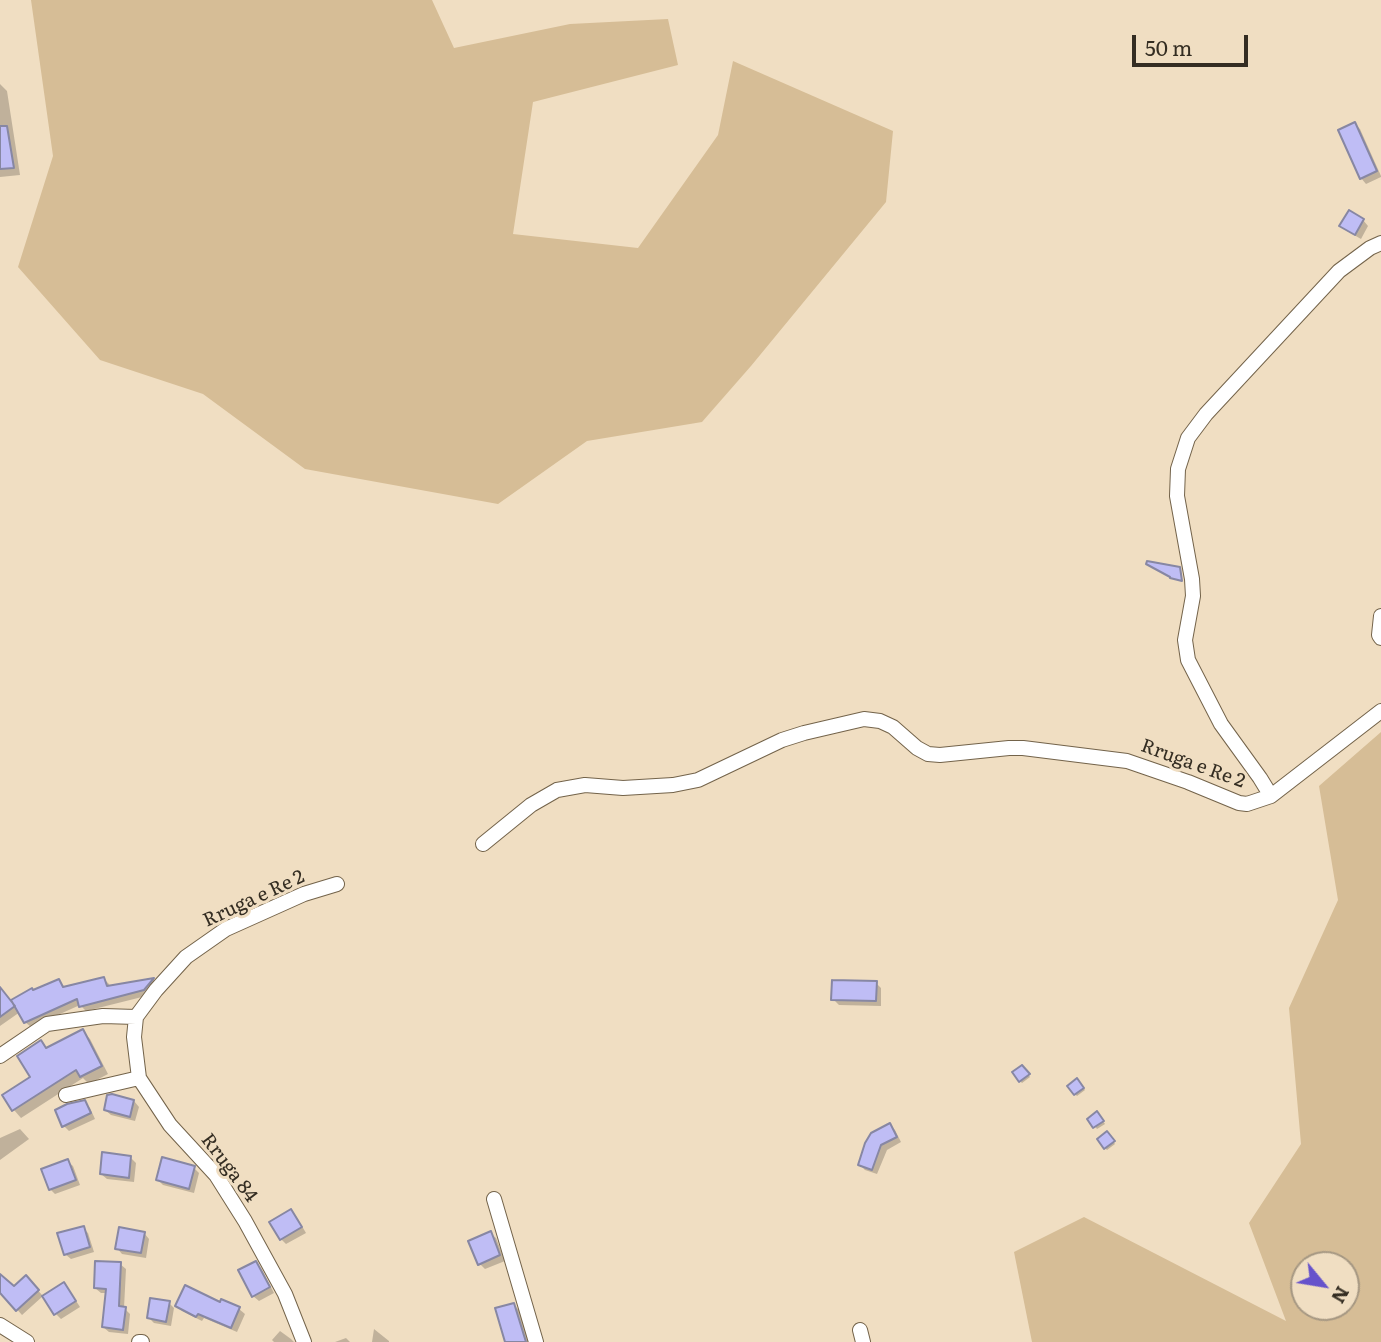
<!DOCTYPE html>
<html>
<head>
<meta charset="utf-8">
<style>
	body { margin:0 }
	#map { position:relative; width:1381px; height:1342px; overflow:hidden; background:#f0dec2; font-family:Literata,serif }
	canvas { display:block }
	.north { position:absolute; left:1290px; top:1251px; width:70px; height:70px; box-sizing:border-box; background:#f0dec2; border:2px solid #a59782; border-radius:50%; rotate:120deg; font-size:19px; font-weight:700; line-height:28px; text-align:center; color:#342d22 }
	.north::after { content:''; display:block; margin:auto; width:24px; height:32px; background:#6652cb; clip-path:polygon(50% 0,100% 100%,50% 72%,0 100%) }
	.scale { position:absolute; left:1132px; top:35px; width:116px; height:32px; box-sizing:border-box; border:4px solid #342d22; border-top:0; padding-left:9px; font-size:21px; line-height:24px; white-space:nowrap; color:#342d22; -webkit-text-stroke:5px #f0dec2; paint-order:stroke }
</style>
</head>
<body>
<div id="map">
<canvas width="1381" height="1342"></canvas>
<div class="north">N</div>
<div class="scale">50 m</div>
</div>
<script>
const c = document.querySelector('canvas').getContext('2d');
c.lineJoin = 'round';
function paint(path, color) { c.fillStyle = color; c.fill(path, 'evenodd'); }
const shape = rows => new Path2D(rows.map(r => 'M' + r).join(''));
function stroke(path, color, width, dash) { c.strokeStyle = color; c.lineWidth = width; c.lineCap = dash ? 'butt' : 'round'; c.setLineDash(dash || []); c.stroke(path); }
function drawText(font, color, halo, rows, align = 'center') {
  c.font = font + ' Literata,serif'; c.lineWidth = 6; c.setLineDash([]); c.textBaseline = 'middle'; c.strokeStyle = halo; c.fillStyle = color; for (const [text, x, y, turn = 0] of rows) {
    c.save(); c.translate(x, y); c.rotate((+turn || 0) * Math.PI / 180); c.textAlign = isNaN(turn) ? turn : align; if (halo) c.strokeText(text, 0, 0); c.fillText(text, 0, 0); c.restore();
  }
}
const green = shape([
	[31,0,432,0,454,48,570,24,668,19,678,65,533,102,513,234,638,248,718,135,733,61,893,131,886,202,751,366,702,422,587,441,498,504,305,469,203,394,100,360,18,267,53,156],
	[1381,732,1381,1342,1032,1342,1014,1252,1084,1217,1286,1321,1249,1223,1301,1144,1289,1008,1338,900,1319,786],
	[1346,1265,1346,1307,1304,1307,1304,1265]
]);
const shadow = shape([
	[0,84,7,91,20,175,0,177],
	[1355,124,1360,129,1381,176,1381,177,1366,184,1361,178],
	[1363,220,1368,226,1361,239,1347,231,1342,226],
	[104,979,109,984,110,987,153,979,158,984,150,995,86,1011,80,1005,31,1027,25,1022,20,1012,0,1026,0,988,11,1002,32,990,34,992,59,981,66,989],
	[876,983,881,988,881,1006,839,1005,833,999],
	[83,1031,90,1039,108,1074,89,1084,83,1078,21,1118,14,1110,5,1096,33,1078,41,1042,48,1049],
	[1024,1069,1030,1077,1022,1083,1020,1081],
	[1079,1082,1085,1090,1077,1096,1075,1094],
	[134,1101,139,1107,135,1121,111,1115,105,1110],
	[85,1102,90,1108,95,1119,69,1131,64,1126],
	[1099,1115,1105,1124,1097,1129,1089,1119],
	[889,1125,895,1130,901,1142,887,1150,877,1174,865,1170,860,1165],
	[20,1129,29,1139,0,1160,0,1138],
	[1109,1136,1115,1144,1107,1150,1105,1148],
	[130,1157,136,1163,134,1182,107,1179,101,1174],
	[67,1161,73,1166,80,1185,55,1194,50,1189],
	[194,1168,199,1173,194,1193,163,1185,158,1180],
	[291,1211,296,1216,306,1233,286,1244,281,1239],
	[83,1228,88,1233,94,1252,71,1259,65,1254],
	[144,1233,149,1239,146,1258,122,1254,117,1248],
	[490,1233,496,1238,505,1261,485,1269,480,1264],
	[255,1263,261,1268,274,1293,259,1301,253,1296],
	[120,1264,126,1269,124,1308,130,1314,128,1334,109,1332,103,1327,107,1293,101,1293,95,1288],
	[0,1276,14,1289,31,1283,43,1296,22,1315,0,1290],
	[69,1290,80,1307,61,1319,56,1314],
	[222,1301,239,1309,245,1314,237,1332,204,1318,202,1321,182,1311,177,1306,221,1305],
	[169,1303,174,1308,171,1326,154,1323,148,1317],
	[514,1305,519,1310,529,1342,507,1342],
	[374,1329,389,1341,389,1342,372,1342],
	[280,1331,291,1339,294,1342,274,1342,272,1340],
	[346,1338,350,1342,335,1342]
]);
const building = shape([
	[1355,122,1377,171,1360,179,1338,130,1355,122],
	[0,126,7,126,14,168,0,169,0,126],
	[1349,210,1364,219,1355,235,1339,226,1349,210],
	[1147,561,1180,567,1182,581,1170,578,1170,577,1146,564,1147,561],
	[104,977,107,986,154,978,144,990,79,1007,77,999,24,1023,11,1000,32,988,33,990,59,979,63,987,104,977],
	[832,980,877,981,876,1001,831,1000,832,980],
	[0,987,15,1006,0,1017,0,987],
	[83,1029,102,1066,80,1077,76,1070,12,1111,2,1095,30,1077,17,1056,41,1040,46,1048,83,1029],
	[1022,1065,1030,1074,1019,1082,1012,1072,1022,1065],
	[1077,1078,1084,1088,1074,1095,1067,1086,1077,1078],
	[112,1094,134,1100,130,1117,104,1110,107,1095,112,1094],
	[85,1100,91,1113,62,1127,55,1110,67,1104,85,1100],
	[1097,1111,1104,1121,1093,1128,1087,1119,1097,1111],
	[890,1123,897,1137,881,1145,872,1170,858,1165,865,1143,871,1133,890,1123],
	[1107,1131,1115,1141,1104,1149,1097,1139,1107,1131],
	[102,1152,131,1156,129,1178,100,1174,102,1152],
	[162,1157,195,1166,189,1189,156,1180,162,1157],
	[68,1159,76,1180,49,1190,41,1169,68,1159],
	[291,1209,302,1227,280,1240,269,1222,291,1209],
	[84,1226,90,1247,64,1255,57,1233,84,1226],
	[119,1227,145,1232,141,1253,115,1249,119,1227],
	[491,1231,500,1255,478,1265,468,1241,491,1231],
	[95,1261,121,1262,119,1306,126,1307,123,1330,102,1327,106,1289,94,1288,95,1261],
	[256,1261,270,1287,252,1297,238,1270,256,1261],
	[0,1274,14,1286,26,1275,39,1290,16,1311,0,1293,0,1274],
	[64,1282,76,1301,54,1315,42,1296,64,1282],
	[185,1285,220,1302,221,1299,240,1307,231,1328,198,1314,196,1317,175,1306,185,1285],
	[150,1298,170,1301,166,1322,147,1318,150,1298],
	[514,1303,526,1342,505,1342,495,1308,514,1303]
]);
const minor = shape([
	[1381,616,1379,635,1381,638],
	[1271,796,1260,778,1221,724,1188,660,1185,640,1193,596,1192,579,1177,496,1178,469,1188,438,1206,414,1339,271,1370,248,1381,243],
	[483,844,531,805,557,790,585,785,623,788,673,785,698,780,782,740,804,733,864,719,880,721,893,727,917,748,928,754,940,755,1009,748,1023,748,1127,761,1188,782,1239,803,1247,804,1271,796,1381,711],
	[136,1017,134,1037,139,1078,170,1125,216,1175,245,1221,285,1294,304,1342],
	[136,1017,156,990,186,957,226,929,304,894,337,884],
	[0,1056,47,1024,103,1016,136,1017],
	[66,1095,139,1078],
	[494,1199,536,1342],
	[0,1325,27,1342],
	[860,1330,863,1342],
	[139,1342,142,1342]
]);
const streetNames = [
	["Rruga e Re 2",1193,764,20],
	["Rruga e Re 2",254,899,-25],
	["Rruga 84",229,1168,53]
];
paint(green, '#d6bd96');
paint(shadow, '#0003');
paint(building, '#bfbdf5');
stroke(building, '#8787a3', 2);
stroke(minor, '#73634a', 16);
stroke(minor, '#fff', 14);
drawText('19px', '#342d22', '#f0dec2', streetNames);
</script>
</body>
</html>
